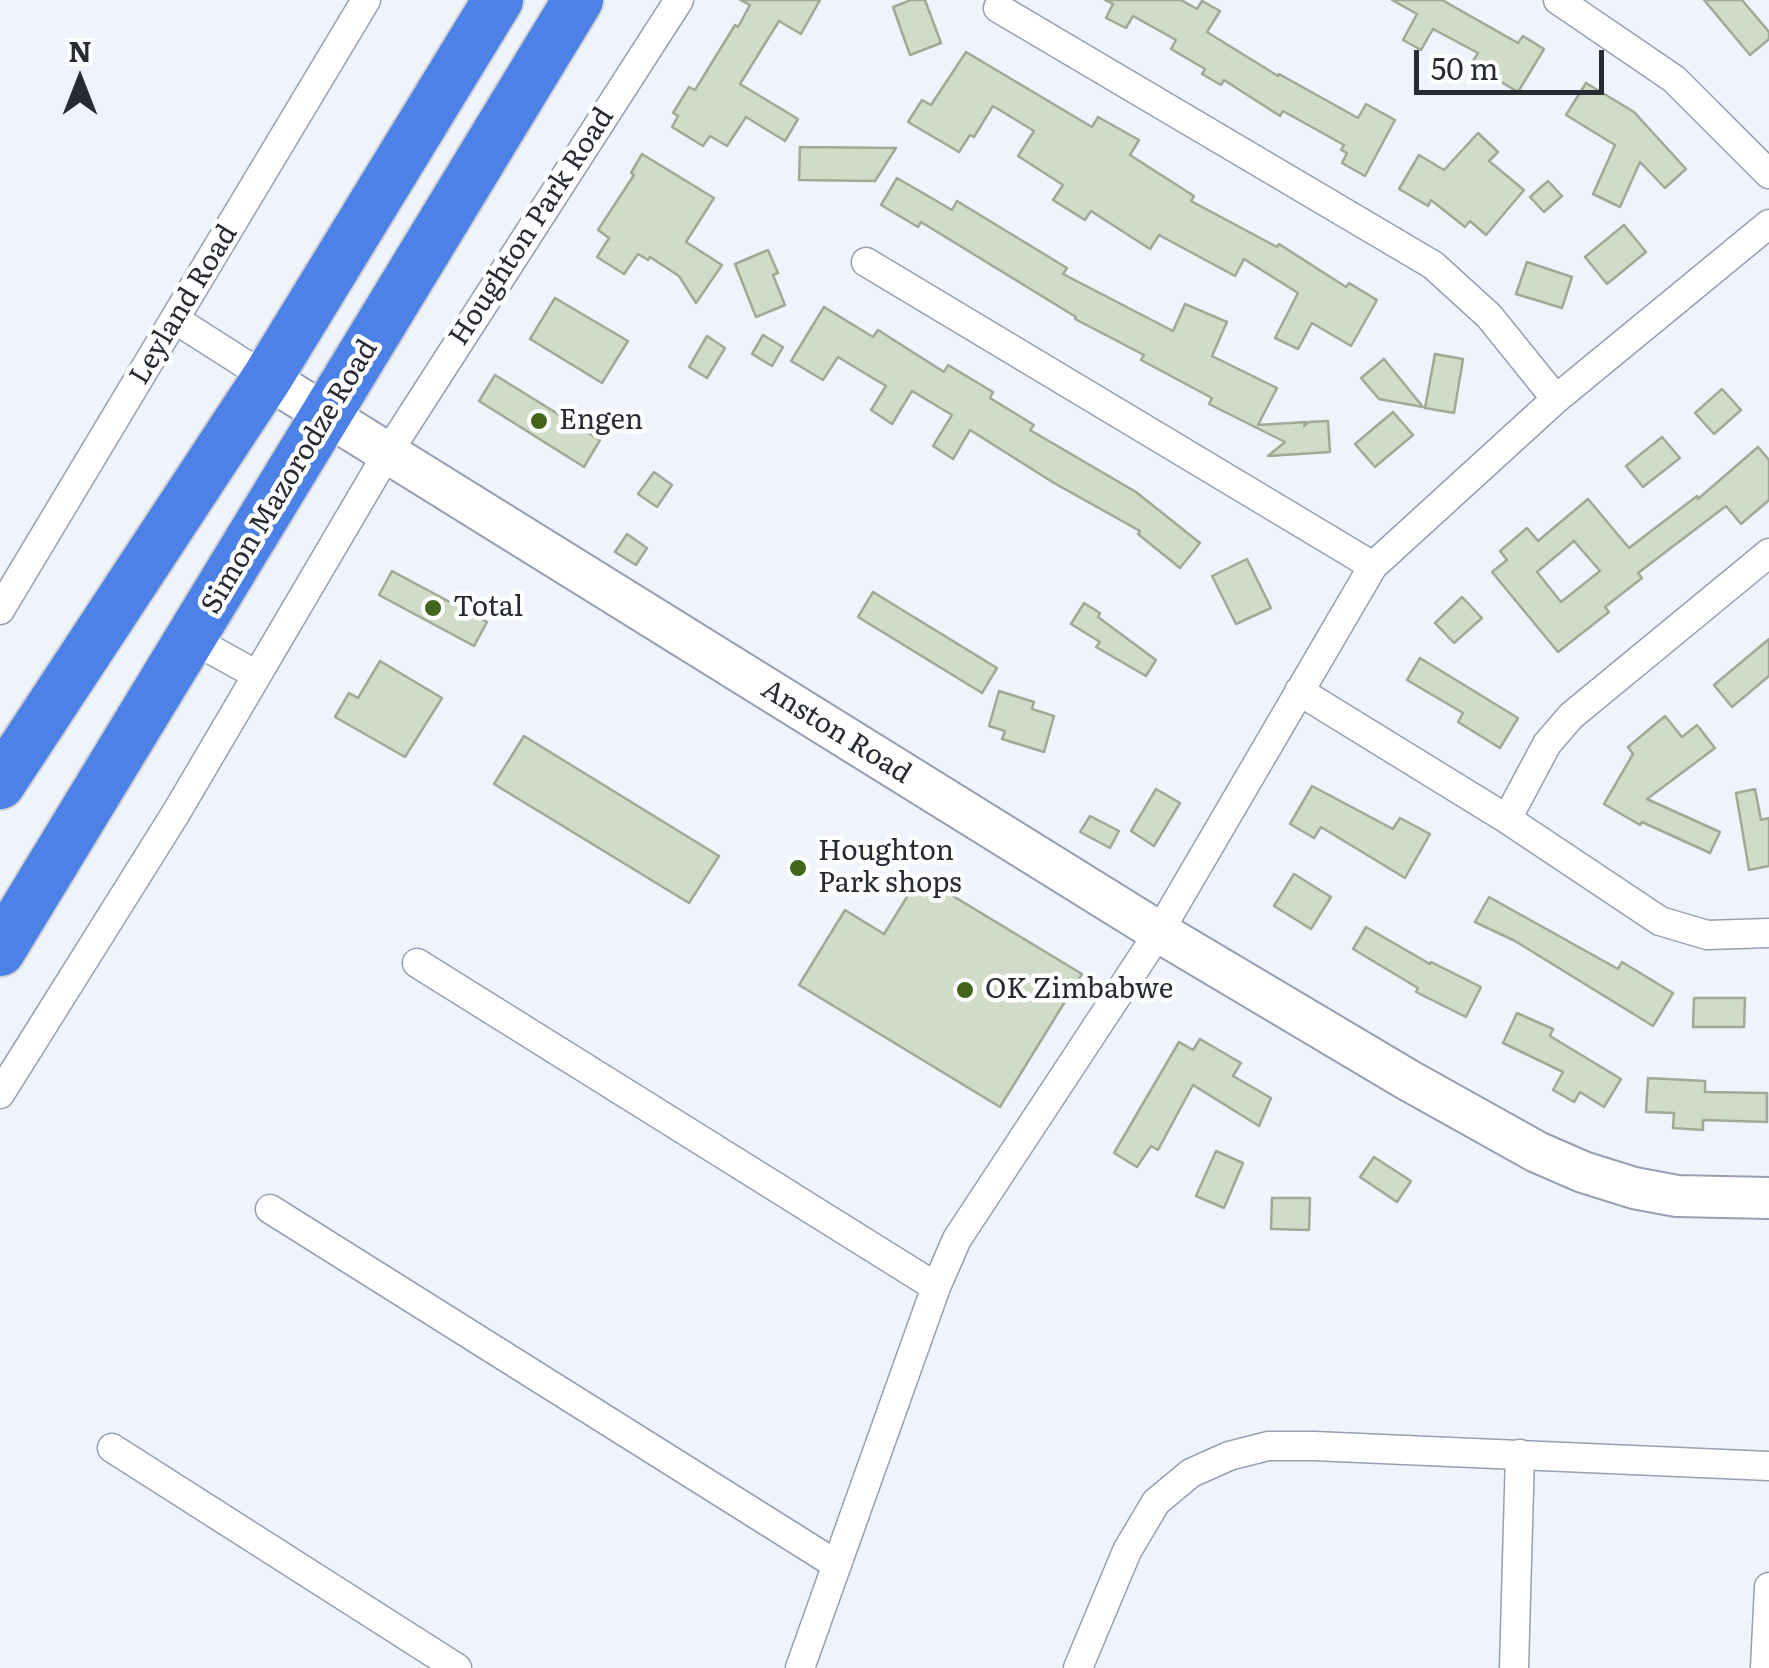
<!DOCTYPE html>
<html>
<head>
<meta charset="utf-8">
<style>
	body { margin:0 }
	#map { position:relative; width:1769px; height:1668px; overflow:hidden; background:#eff3fb; font-family:Literata,serif }
	canvas { display:block }
	.north { position:absolute; left:30px; top:30px; width:100px; height:100px; -webkit-text-stroke:8px #fff; paint-order:stroke; rotate:0deg; font-size:28px; font-weight:700; line-height:40px; text-align:center; color:#272b32 }
	.north::after { content:''; display:block; margin:auto; width:35px; height:45px; background:#272b32; clip-path:polygon(50% 0,100% 100%,50% 72%,0 100%) }
	.scale { position:absolute; left:1414px; top:50px; width:190px; height:45px; box-sizing:border-box; border:5px solid #272b32; border-top:0; padding-left:12px; font-size:30px; line-height:35px; white-space:nowrap; color:#272b32; -webkit-text-stroke:8px #fff; paint-order:stroke }
</style>
</head>
<body>
<div id="map">
<canvas width="1769" height="1668"></canvas>
<div class="north">N</div>
<div class="scale">50 m</div>
</div>
<script>
const c = document.querySelector('canvas').getContext('2d');
c.lineJoin = 'round';
function paint(path, color) { c.fillStyle = color; c.fill(path, 'evenodd'); }
const shape = rows => new Path2D(rows.map(r => 'M' + r).join(''));
function stroke(path, color, width, dash) { c.strokeStyle = color; c.lineWidth = width; c.lineCap = dash ? 'butt' : 'round'; c.setLineDash(dash || []); c.stroke(path); }
function drawText(font, color, halo, rows, align = 'center') {
  c.font = font + ' Literata,serif'; c.lineWidth = 9; c.setLineDash([]); c.textBaseline = 'middle'; c.strokeStyle = halo; c.fillStyle = color; for (const [text, x, y, turn = 0] of rows) {
    c.save(); c.translate(x, y); c.rotate((+turn || 0) * Math.PI / 180); c.textAlign = isNaN(turn) ? turn : align; if (halo) c.strokeText(text, 0, 0); c.fillText(text, 0, 0); c.restore();
  }
}
const building = shape([
	[740,0,820,0,801,34,779,21,740,84,798,119,785,141,746,117,727,146,710,136,703,146,672,127,678,116,673,113,689,87,695,90,735,25,738,27,750,5,740,0],
	[911,0,925,0,941,43,910,55,893,7,911,0],
	[1105,0,1181,0,1197,9,1202,1,1220,11,1207,32,1278,76,1279,74,1358,118,1366,104,1395,120,1365,176,1342,163,1347,153,1341,150,1344,145,1283,111,1280,116,1224,80,1221,85,1202,74,1205,69,1171,49,1176,40,1133,16,1126,28,1106,18,1113,4,1105,0],
	[1392,0,1442,0,1518,43,1523,36,1544,49,1518,92,1471,64,1478,53,1433,29,1421,50,1403,40,1417,14,1392,0],
	[1704,0,1742,0,1769,32,1769,39,1750,55,1704,0],
	[966,52,1092,127,1098,117,1139,140,1130,155,1194,196,1191,201,1277,247,1279,244,1346,287,1349,283,1377,300,1351,346,1312,323,1298,349,1275,338,1298,293,1244,259,1235,276,1159,235,1150,249,1091,211,1085,220,1053,200,1063,185,1018,156,1034,131,993,106,974,137,970,135,959,152,908,122,922,100,931,105,966,52],
	[1586,83,1634,112,1686,169,1665,188,1640,162,1620,207,1593,194,1615,145,1566,115,1586,83],
	[1478,133,1498,152,1489,161,1524,190,1486,235,1470,221,1465,227,1431,200,1428,206,1399,189,1419,155,1444,170,1478,133],
	[800,147,896,148,875,181,799,180,800,147],
	[642,154,714,198,686,242,722,265,696,303,679,276,650,257,648,260,638,254,624,274,597,257,609,238,598,230,634,175,631,173,642,154],
	[897,178,952,210,957,201,1067,268,1063,274,1173,331,1185,304,1227,322,1212,356,1277,388,1258,425,1306,422,1304,426,1309,422,1328,421,1330,452,1268,456,1285,442,1209,404,1212,398,1141,360,1144,355,1075,319,1076,317,921,222,918,227,881,205,897,178],
	[1548,181,1562,196,1544,212,1530,197,1548,181],
	[1624,225,1646,252,1607,284,1585,257,1624,225],
	[768,250,778,273,773,275,785,305,756,317,735,264,768,250],
	[1527,262,1572,277,1562,308,1516,294,1527,262],
	[555,298,628,341,602,383,530,339,555,298],
	[824,307,873,337,878,330,944,372,948,365,993,392,990,398,1034,425,1030,430,1136,492,1200,543,1180,568,1138,534,1140,531,1054,483,970,430,953,459,933,446,952,415,912,391,892,424,871,410,886,386,838,357,823,380,791,361,824,307],
	[763,335,783,347,772,366,752,354,763,335],
	[707,336,725,348,707,378,689,367,707,336],
	[1435,354,1463,359,1454,413,1425,408,1435,354],
	[1384,359,1423,407,1379,399,1361,378,1384,359],
	[495,375,600,440,584,467,479,401,495,375],
	[1722,389,1741,410,1714,434,1695,413,1722,389],
	[1393,412,1413,435,1375,467,1355,444,1393,412],
	[1662,437,1680,458,1643,487,1626,466,1662,437],
	[1758,447,1769,460,1769,500,1741,524,1726,506,1638,573,1642,578,1605,607,1609,612,1558,652,1492,572,1507,560,1500,551,1527,528,1538,541,1588,499,1629,548,1697,496,1698,499,1758,447],
	[1574,541,1600,571,1561,602,1537,572,1574,541],
	[654,472,672,485,657,507,638,494,654,472],
	[627,534,647,548,636,565,615,552,627,534],
	[1247,559,1271,608,1236,624,1212,576,1247,559],
	[392,571,487,622,474,646,379,595,392,571],
	[873,592,997,668,982,693,858,617,873,592],
	[1462,597,1482,618,1454,643,1435,623,1462,597],
	[1084,603,1100,613,1098,617,1156,660,1146,676,1096,647,1100,642,1071,624,1084,603],
	[1769,639,1769,676,1732,707,1714,685,1769,639],
	[1420,658,1518,718,1500,748,1458,722,1463,713,1407,680,1420,658],
	[380,661,442,698,405,757,335,717,349,693,358,698,380,661],
	[999,691,1034,702,1032,709,1054,716,1044,752,1002,739,1005,731,989,726,999,691],
	[1665,716,1682,737,1697,725,1715,748,1647,799,1720,832,1710,853,1642,822,1640,825,1604,804,1633,754,1628,747,1665,716],
	[524,736,719,856,689,903,494,784,524,736],
	[1312,786,1393,829,1400,818,1430,834,1405,878,1321,827,1314,838,1290,824,1312,786],
	[1156,789,1180,803,1154,846,1131,831,1156,789],
	[1755,789,1761,820,1769,818,1769,866,1749,870,1736,793,1755,789],
	[1090,816,1119,831,1110,848,1080,832,1090,816],
	[1294,874,1331,897,1311,929,1274,906,1294,874],
	[920,876,1082,974,1000,1107,799,985,845,910,884,934,920,876],
	[1489,897,1618,969,1622,962,1673,993,1653,1026,1515,941,1475,922,1489,897],
	[1366,927,1430,964,1431,962,1481,987,1466,1017,1416,992,1418,988,1353,949,1366,927],
	[1694,998,1745,998,1744,1027,1693,1027,1694,998],
	[1517,1013,1553,1029,1550,1036,1621,1079,1604,1107,1580,1092,1574,1102,1553,1090,1563,1072,1503,1043,1517,1013],
	[1200,1039,1241,1063,1233,1076,1271,1098,1259,1126,1193,1085,1158,1150,1151,1146,1137,1167,1114,1153,1179,1042,1193,1050,1200,1039],
	[1648,1078,1705,1081,1705,1092,1767,1093,1767,1122,1703,1120,1703,1130,1673,1128,1674,1113,1646,1112,1648,1078],
	[1216,1151,1243,1163,1224,1208,1196,1196,1216,1151],
	[1374,1157,1411,1181,1397,1202,1360,1177,1374,1157],
	[1272,1198,1310,1198,1309,1230,1271,1229,1272,1198]
]);
const street = shape([
	[1558,0,1674,79,1769,174],
	[998,8,1433,265,1489,316,1556,399],
	[866,262,1373,566],
	[176,320,267,378],
	[0,610,366,0],
	[192,639,257,675],
	[1299,691,1507,819,1660,921,1707,935,1769,933],
	[1507,819,1547,744,1571,716,1769,553],
	[417,963,936,1287],
	[0,1094,176,813,387,454,679,0],
	[270,1209,837,1565],
	[112,1448,457,1668],
	[800,1668,936,1287,957,1239,1159,932,1373,566,1556,399,1769,224],
	[1078,1668,1127,1551,1156,1502,1191,1473,1229,1456,1268,1446,1314,1446,1769,1466],
	[1514,1668,1520,1454],
	[1765,1668,1769,1587]
]);
const secondary = shape([
	[267,378,1159,932,1408,1080,1537,1152,1583,1172,1634,1188,1677,1196,1769,1198]
]);
const highway = shape([
	[0,784,267,378,498,0],
	[0,951,578,0]
]);
const markers = [
	[539,421,10,"#42641b"],
	[433,608,10,"#42641b"],
	[798,868,10,"#42641b"],
	[965,990,10,"#42641b"]
];
const streetNames = [
	["Houghton Park Road",532,227,-57],
	["Leyland Road",184,305,-59],
	["Simon Mazorodze Road",290,477,-59],
	["Anston Road",836,732,32]
];
const poiNames = [
	["Engen",559,421],
	["Total",453,608],
	["Houghton",818,852],
	["Park shops",818,884],
	["OK Zimbabwe",985,990]
];
paint(building, '#d0dbc8');
stroke(building, '#9fa996', 2.5);
stroke(street, '#96a0b2', 31);
stroke(secondary, '#96a0b2', 44);
stroke(highway, '#cfd0d2', 54);
stroke(street, '#fff', 28);
stroke(secondary, '#fff', 40);
stroke(highway, '#4c82e8', 50);
for (const [x, y, r, color] of markers) { const dot = new Path2D(); dot.arc(x, y, r, 0, 2 * Math.PI); c.fillStyle = color; c.fill(dot); stroke(dot, '#fff', 4); }
drawText('28px', '#272b32', '#fff', streetNames);
drawText('28px', '#272b32', '#fff', poiNames, 'left');
</script>
</body>
</html>
